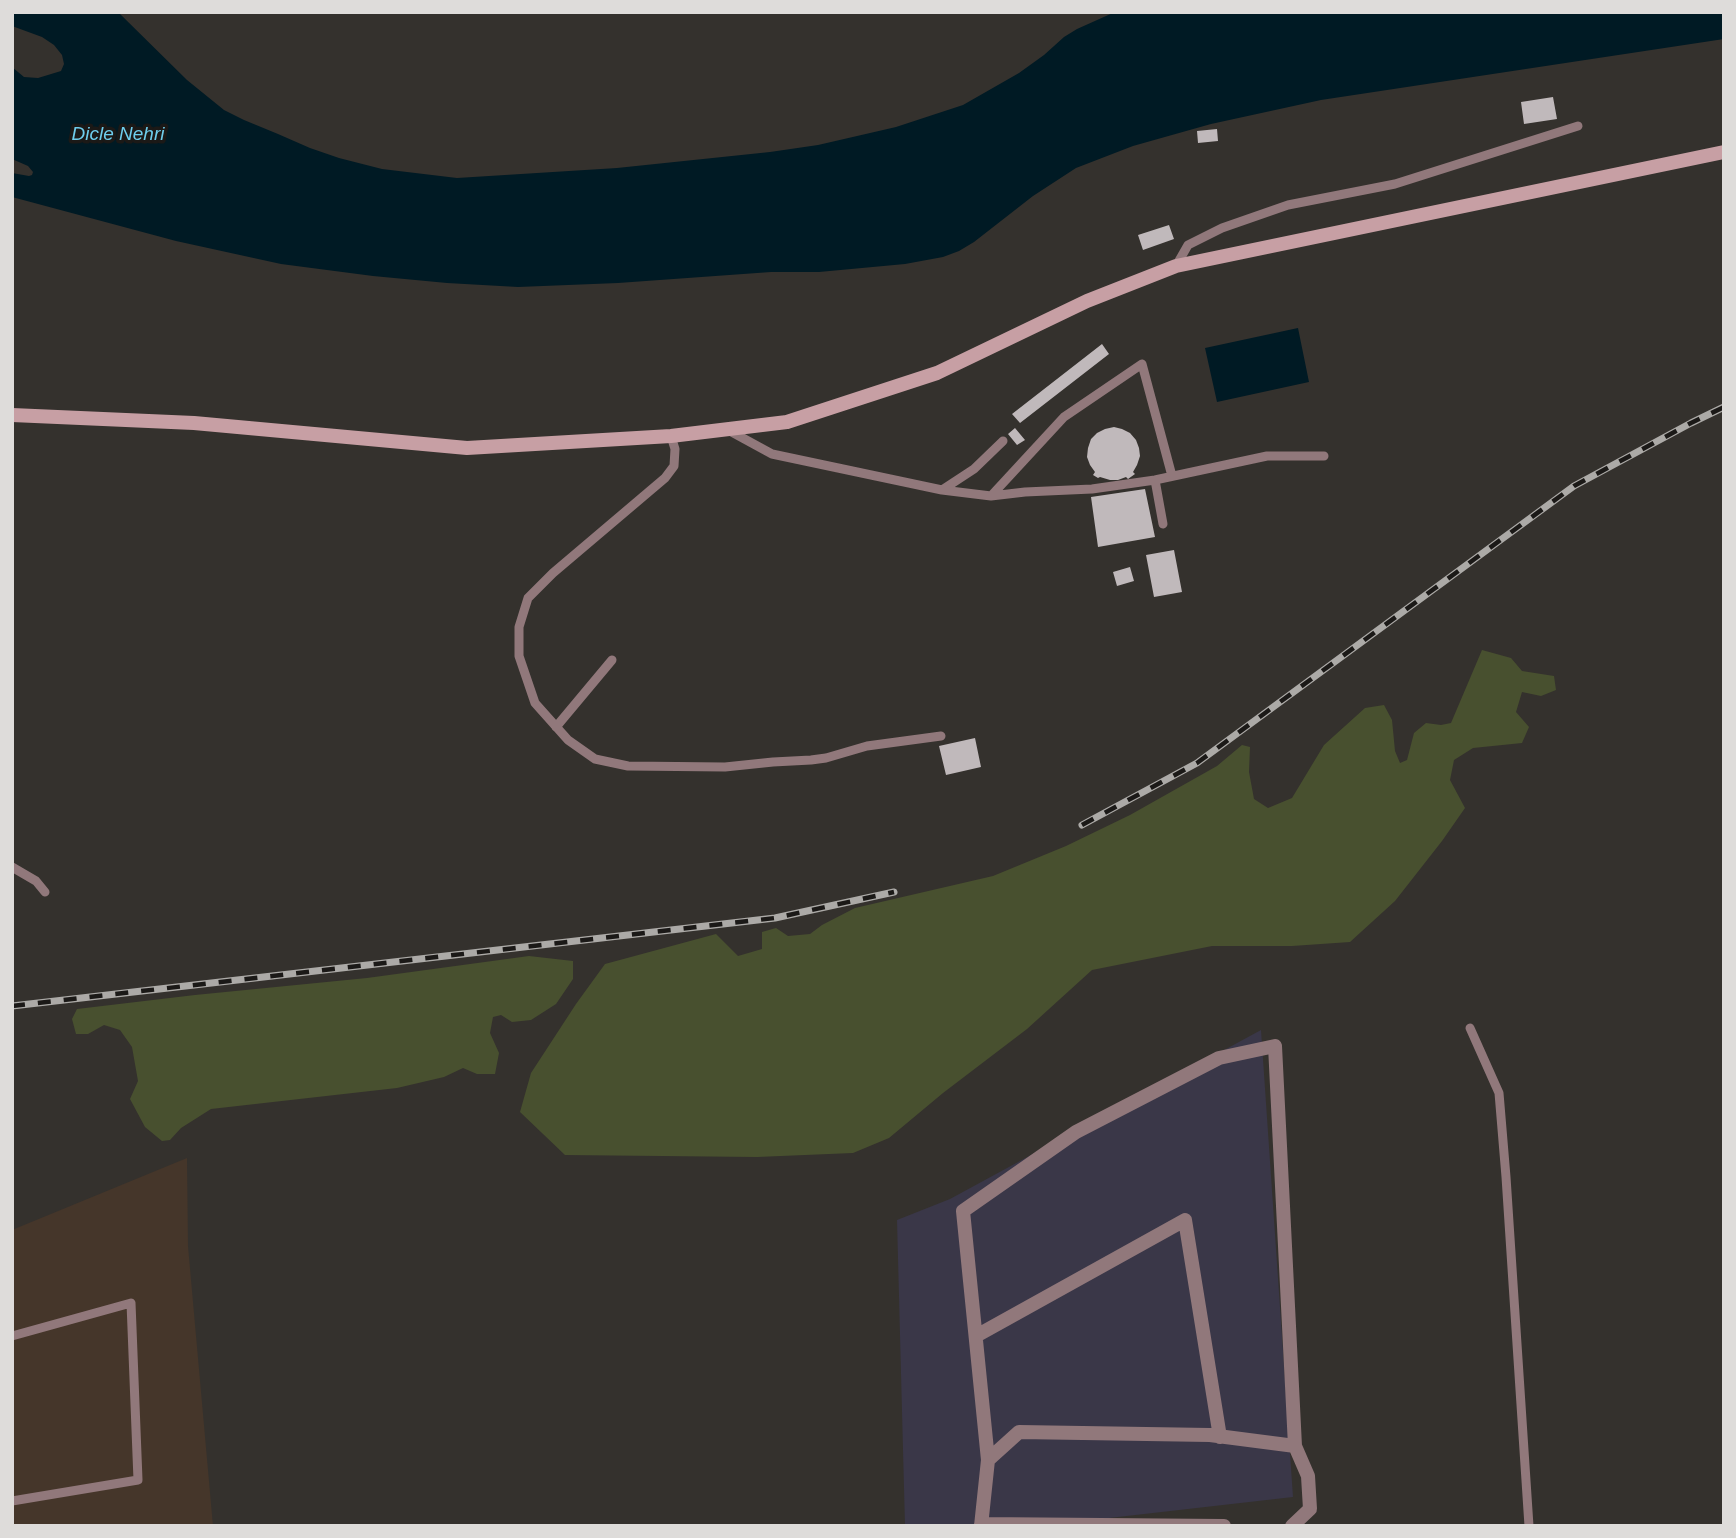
<!DOCTYPE html>
<html>
<head>
<meta charset="utf-8">
<style>
	body { margin:0 }
	#map { position:relative; width:1736px; height:1538px; overflow:hidden; background:#34312d; font-family:Arial,sans-serif }
	canvas { display:block }
	.frame { position:absolute; inset:0; border:14px solid #dedcda; pointer-events:none }
</style>
</head>
<body>
<div id="map">
<canvas width="1736" height="1538"></canvas>
<div class="frame"></div>
</div>
<script>
const c = document.querySelector('canvas').getContext('2d');
c.lineJoin = 'round';
function paint(path, color) { c.fillStyle = color; c.fill(path, 'evenodd'); }
const shape = rows => new Path2D(rows.map(r => 'M' + r).join(''));
function stroke(path, color, width, dash) { c.strokeStyle = color; c.lineWidth = width; c.lineCap = dash ? 'butt' : 'round'; c.setLineDash(dash || []); c.stroke(path); }
function drawText(font, color, halo, rows, align = 'center') {
  c.font = font + ' Arial,sans-serif'; c.lineWidth = 7; c.setLineDash([]); c.textBaseline = 'middle'; c.strokeStyle = halo; c.fillStyle = color; for (const [text, x, y, turn = 0] of rows) {
    c.save(); c.translate(x, y); c.rotate((+turn || 0) * Math.PI / 180); c.textAlign = isNaN(turn) ? turn : align; if (halo) c.strokeText(text, 0, 0); c.fillText(text, 0, 0); c.restore();
  }
}
const commercial = shape([
	[1261,1030,1293,1497,1039,1526,905,1526,897,1220,950,1199]
]);
const industrial = shape([
	[187,1158,188,1246,213,1526,12,1526,12,1230]
]);
const green = shape([
	[1482,650,1511,658,1522,671,1554,676,1556,690,1541,696,1522,692,1516,712,1529,727,1522,743,1473,748,1454,760,1450,780,1465,808,1442,841,1395,901,1350,942,1292,946,1212,946,1092,970,1027,1029,943,1093,889,1138,853,1153,757,1157,565,1155,520,1112,531,1073,576,1004,605,964,716,934,738,956,762,949,762,932,776,928,788,936,810,934,822,925,855,908,993,876,1066,846,1130,815,1217,766,1242,745,1250,747,1249,772,1254,799,1268,808,1292,798,1324,745,1365,708,1384,705,1392,720,1395,751,1400,763,1407,760,1414,733,1426,723,1441,725,1451,723],
	[529,956,573,961,573,979,556,1004,531,1020,512,1022,501,1015,493,1017,490,1033,499,1053,495,1074,477,1074,463,1068,444,1077,397,1088,211,1109,181,1128,170,1140,162,1141,145,1127,130,1099,138,1081,132,1047,120,1030,104,1025,88,1034,76,1034,72,1019,77,1009,195,995,367,978]
]);
const water = shape([
	[12,12,118,12,187,80,224,110,244,120,278,134,310,148,339,158,382,169,457,178,617,168,770,152,818,145,896,127,963,105,1019,73,1044,55,1064,37,1077,29,1115,12,1724,12,1724,39,1321,100,1211,124,1133,146,1076,168,1033,196,974,242,959,251,943,257,905,264,819,272,771,272,618,283,518,287,447,283,373,276,281,264,176,241,12,197,12,173,29,176,32,175,33,172,28,166,12,159,12,67,24,77,38,78,61,71,64,64,62,55,54,45,42,37,12,26],
	[1298,328,1309,382,1217,402,1205,348]
]);
const building = shape([
	[1553,97,1557,119,1524,124,1521,102],
	[1217,129,1218,141,1198,143,1197,131],
	[1169,225,1174,239,1143,250,1138,235],
	[1102,344,1109,354,1020,423,1012,414],
	[1114,427,1122,429,1130,433,1136,440,1139,448,1140,456,1137,465,1133,472,1135,474,1128,479,1126,477,1118,480,1110,480,1100,477,1098,478,1093,475,1095,472,1090,465,1087,457,1088,448,1091,439,1097,433,1105,429],
	[1015,428,1025,440,1017,445,1008,434],
	[1145,489,1155,537,1098,547,1091,497],
	[1174,550,1182,592,1154,597,1146,555],
	[1130,567,1134,581,1117,586,1113,572],
	[975,738,981,767,946,775,939,746]
]);
const lane = shape([
	[1176,266,1188,245,1222,228,1288,205,1395,184,1578,126],
	[728,430,772,454,942,490,991,496,1025,492,1092,489,1155,480,1267,456,1324,456],
	[671,436,675,449,674,466,665,478,553,573,528,598,519,627,519,656,535,703,568,740,595,759,628,766,725,767,773,762,811,760,826,758,867,746,941,736],
	[1155,480,1163,524],
	[942,490,974,469,1003,441],
	[991,496,1064,417,1142,364,1172,476],
	[556,727,612,660],
	[12,867,36,881,45,892],
	[1470,1028,1499,1093,1506,1177,1529,1526],
	[12,1336,131,1303,138,1480,12,1501]
]);
const street = shape([
	[976,1336,1185,1220,1220,1437],
	[981,1524,1224,1526],
	[981,1526,988,1460,963,1211,1076,1132,1219,1058,1275,1046,1295,1446,1210,1435,1019,1432,988,1460],
	[1292,1526,1310,1509,1308,1476,1295,1446]
]);
const secondary = shape([
	[12,415,194,423,467,448,671,436,787,422,937,373,1087,301,1176,266,1724,152]
]);
const rail = shape([
	[1082,825,1197,763,1574,486,1691,423,1724,407],
	[12,1006,775,918,894,892]
]);
const waterNames = [
	["Dicle Nehri",118,135]
];
paint(commercial, '#3a3748');
paint(industrial, '#45362a');
paint(green, '#48502f');
paint(water, '#001a24');
paint(building, '#c0b9bb');
stroke(lane, '#91787b', 9);
stroke(street, '#91787b', 14);
stroke(secondary, '#c79fa4', 14);
stroke(rail, '#acaaa7', 7);
stroke(rail, '#1b1917', 4.5, [13]);
drawText('italic 19px', '#6ecdec', '#1b1917', waterNames);
</script>
</body>
</html>
